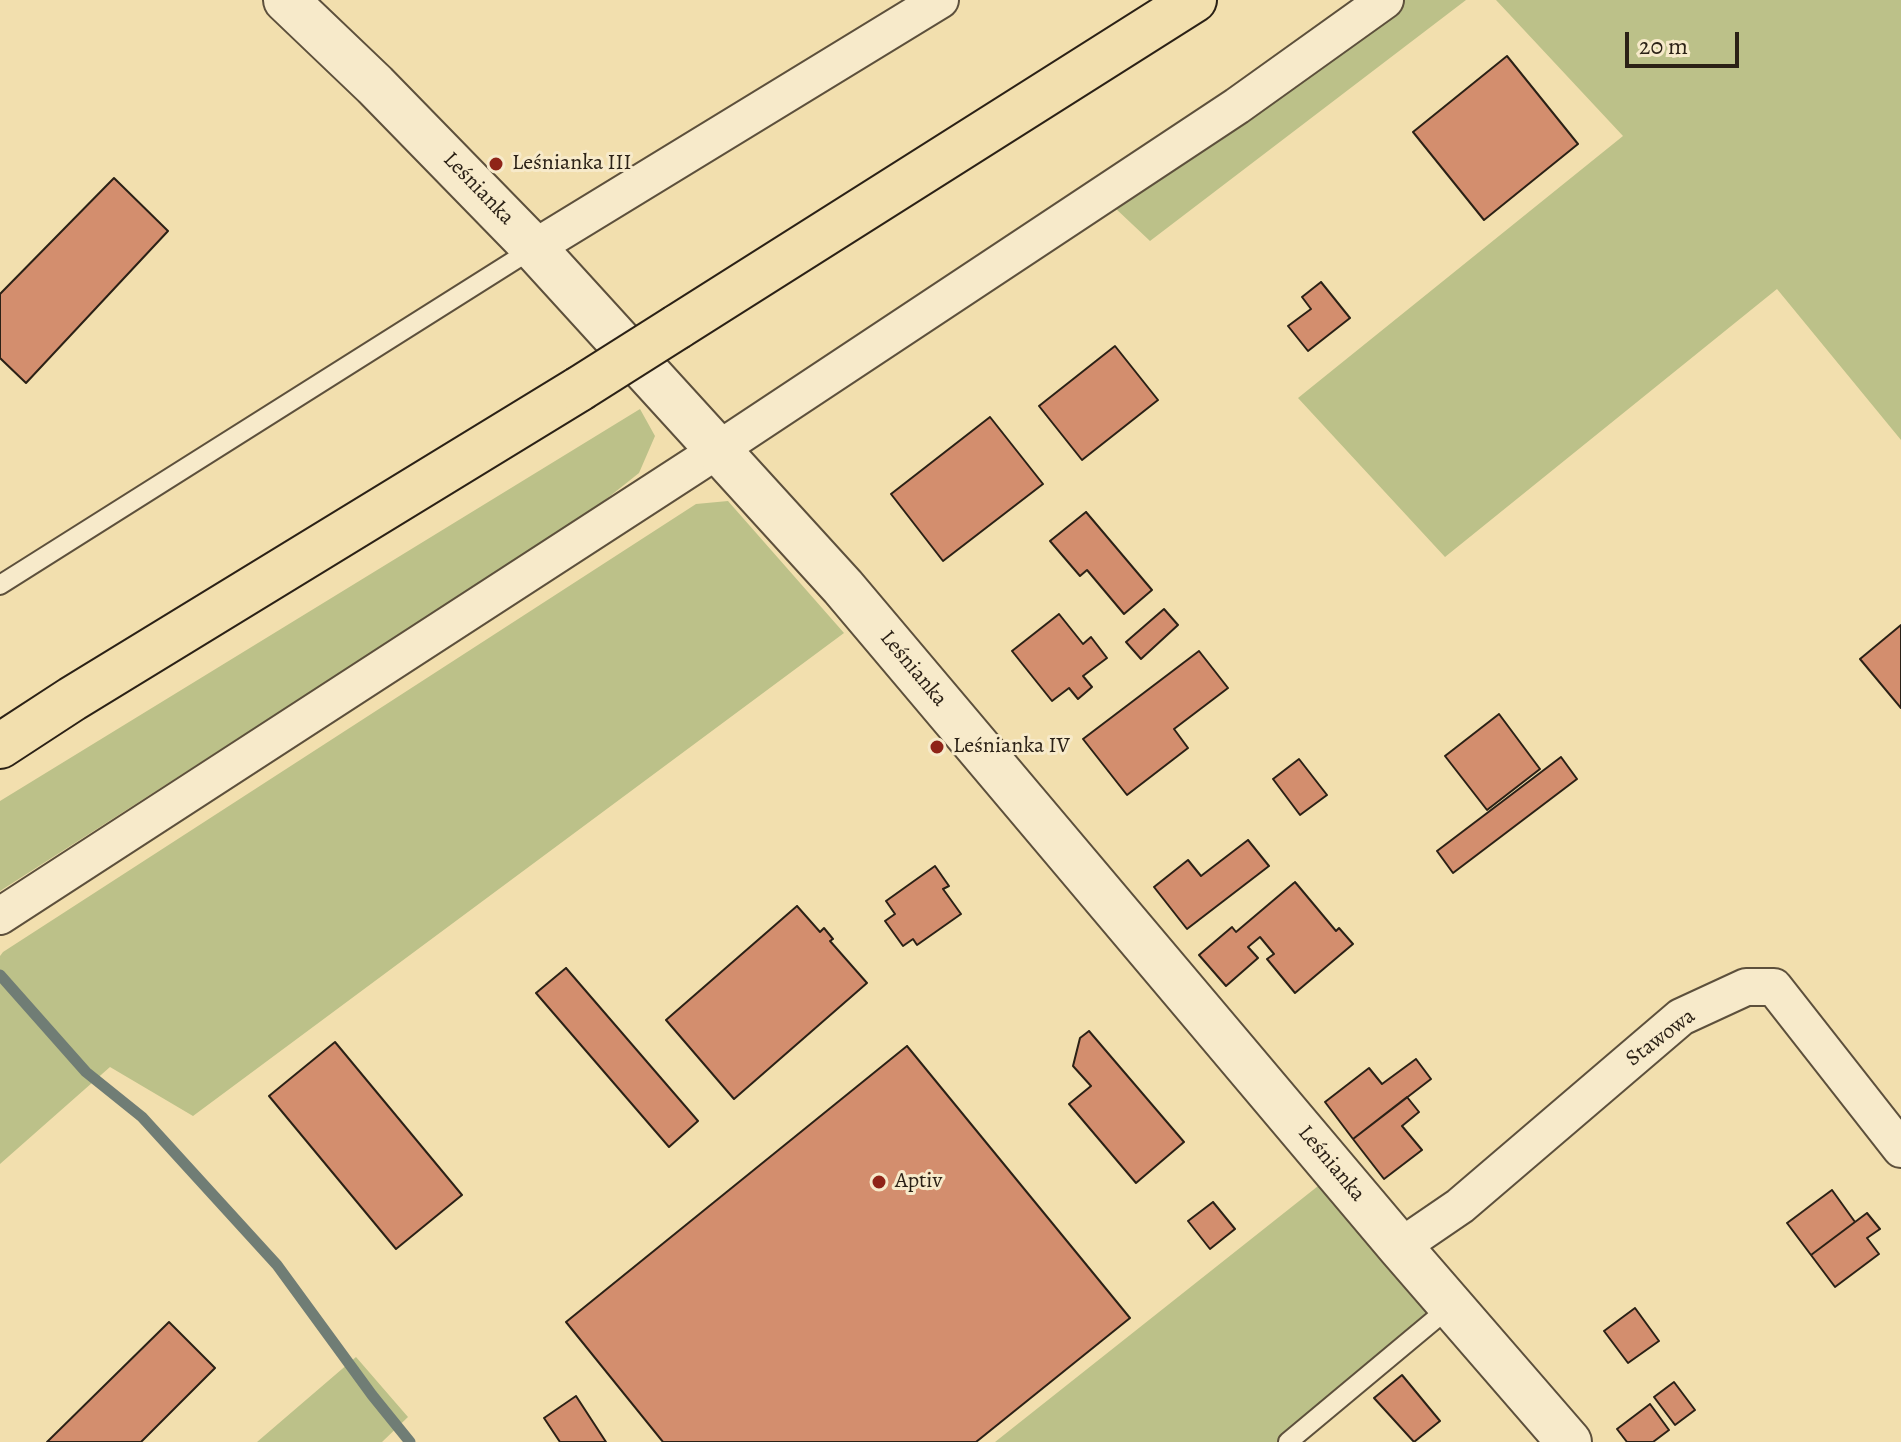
<!DOCTYPE html>
<html>
<head>
<meta charset="utf-8">
<style>
	body { margin:0 }
	#map { position:relative; width:1901px; height:1442px; overflow:hidden; background:#f2dfae; font-family:Alegreya,serif }
	canvas { display:block }
	.scale { position:absolute; left:1625px; top:32px; width:114px; height:36px; box-sizing:border-box; border:4px solid #2b2116; border-top:0; padding-left:10px; font-size:24px; line-height:28px; white-space:nowrap; color:#2b2116; -webkit-text-stroke:6px #f7eaca; paint-order:stroke }
</style>
</head>
<body>
<div id="map">
<canvas width="1901" height="1442"></canvas>
<div class="scale">20 m</div>
</div>
<script>
const c = document.querySelector('canvas').getContext('2d');
c.lineJoin = 'round';
function paint(path, color) { c.fillStyle = color; c.fill(path, 'evenodd'); }
const shape = rows => new Path2D(rows.map(r => 'M' + r).join(''));
function stroke(path, color, width, dash) { c.strokeStyle = color; c.lineWidth = width; c.lineCap = dash ? 'butt' : 'round'; c.setLineDash(dash || []); c.stroke(path); }
function drawText(font, color, halo, rows, align = 'center') {
  c.font = font + ' Alegreya,serif'; c.lineWidth = 6; c.setLineDash([]); c.textBaseline = 'middle'; c.strokeStyle = halo; c.fillStyle = color; for (const [text, x, y, turn = 0] of rows) {
    c.save(); c.translate(x, y); c.rotate((+turn || 0) * Math.PI / 180); c.textAlign = isNaN(turn) ? turn : align; if (halo) c.strokeText(text, 0, 0); c.fillText(text, 0, 0); c.restore();
  }
}
const green = shape([
	[1404,0,1466,0,1150,241,1114,207],
	[1496,0,1901,0,1901,440,1777,289,1445,557,1298,398,1623,136],
	[640,409,655,436,639,473,585,516,0,891,0,801],
	[728,501,844,633,193,1116,110,1067,0,1164,0,956,3,952,696,504],
	[1337,1171,1451,1306,1290,1442,995,1442],
	[356,1357,408,1417,382,1442,257,1442]
]);
const stream = shape([
	[0,975,86,1072,142,1117,277,1265,372,1395,410,1442]
]);
const building = shape([
	[1507,56,1578,144,1484,220,1413,132,1507,56],
	[114,178,168,231,26,383,0,358,0,294,114,178],
	[1321,282,1350,318,1308,351,1288,326,1311,309,1302,297,1321,282],
	[1115,346,1158,400,1082,460,1039,406,1115,346],
	[990,417,1043,484,943,561,891,494,990,417],
	[1086,512,1152,590,1124,614,1087,570,1080,576,1050,541,1086,512],
	[1164,609,1178,625,1141,659,1126,642,1164,609],
	[1059,614,1083,644,1091,637,1107,658,1083,676,1092,687,1078,699,1069,688,1052,701,1012,651,1059,614],
	[1901,625,1901,708,1860,659,1901,625],
	[1199,651,1228,688,1174,729,1188,748,1127,795,1083,739,1199,651],
	[1499,714,1540,769,1487,810,1445,756,1499,714],
	[1561,757,1577,779,1453,873,1437,851,1561,757],
	[1299,759,1327,795,1300,815,1273,779,1299,759],
	[1248,840,1269,866,1187,929,1154,887,1188,860,1201,876,1248,840],
	[935,866,949,886,943,889,961,914,917,945,913,939,903,946,885,921,895,914,886,901,935,866],
	[1295,882,1336,931,1339,928,1353,944,1295,993,1267,959,1274,954,1260,937,1248,947,1258,958,1226,986,1199,955,1232,927,1236,932,1295,882],
	[797,906,820,932,824,928,833,939,830,941,867,983,734,1099,666,1020,797,906],
	[566,968,698,1121,669,1147,536,993,566,968],
	[1089,1031,1184,1142,1136,1183,1069,1104,1091,1086,1073,1066,1080,1038,1089,1031],
	[335,1042,462,1195,396,1249,269,1096,335,1042],
	[907,1046,1130,1318,976,1442,663,1442,566,1322,907,1046],
	[1416,1059,1431,1079,1353,1139,1325,1102,1369,1068,1382,1084,1416,1059],
	[1407,1097,1419,1112,1402,1126,1422,1150,1384,1179,1353,1139,1407,1097],
	[1832,1190,1855,1222,1811,1255,1787,1223,1832,1190],
	[1213,1202,1235,1229,1210,1249,1188,1221,1213,1202],
	[1867,1213,1880,1229,1867,1238,1879,1254,1835,1287,1811,1255,1867,1213],
	[1635,1308,1659,1341,1628,1363,1604,1331,1635,1308],
	[169,1322,215,1368,141,1442,47,1442,169,1322],
	[1402,1375,1440,1421,1414,1442,1374,1398,1402,1375],
	[1674,1382,1695,1410,1675,1425,1654,1397,1674,1382],
	[576,1396,606,1442,560,1442,544,1418,576,1396],
	[1650,1404,1669,1430,1653,1442,1627,1442,1617,1429,1650,1404]
]);
const service = shape([
	[0,585,534,248],
	[1288,1442,1451,1306]
]);
const minor = shape([
	[534,248,940,0],
	[0,916,698,463,1237,106,1385,0],
	[1400,1247,1460,1206,1681,1017,1746,987,1774,987,1901,1149]
]);
const tertiary = shape([
	[286,0,375,85,534,248,843,587,1400,1247,1569,1442]
]);
const trunk = shape([
	[677,327,1194,0],
	[0,746,72,699,579,389]
]);
const trunkBridge = shape([
	[579,389,677,327]
]);
const markers = [
	[496,164,8,"#8f2418"],
	[937,747,8,"#8f2418"],
	[879,1182,8,"#8f2418"]
];
const poiNames = [
	["Leśnianka III",512,164],
	["Leśnianka IV",953,747],
	["Aptiv",895,1182]
];
const streetNames = [
	["Leśnianka",478,189,46],
	["Leśnianka",913,669,50],
	["Stawowa",1661,1038,-37],
	["Leśnianka",1331,1164,50]
];
paint(green, '#bcc189');
stroke(stream, '#707d75', 11);
paint(building, '#d38e6e');
stroke(building, '#2b2116', 2);
stroke(service, '#5d503c', 22);
stroke(minor, '#5d503c', 40);
stroke(tertiary, '#5d503c', 48);
stroke(trunk, '#2b2116', 48);
stroke(service, '#f7eaca', 18);
stroke(minor, '#f7eaca', 36);
stroke(tertiary, '#f7eaca', 44);
stroke(trunk, '#f2dfae', 44);
stroke(trunkBridge, '#2b2116', 48, []);
stroke(trunkBridge, '#f2dfae', 44);
for (const [x, y, r, color] of markers) { const dot = new Path2D(); dot.arc(x, y, r, 0, 2 * Math.PI); c.fillStyle = color; c.fill(dot); stroke(dot, '#f7eaca', 3); }
drawText('22px', '#2b2116', '#f7eaca', poiNames, 'left');
drawText('22px', '#2b2116', '#f7eaca', streetNames);
</script>
</body>
</html>
